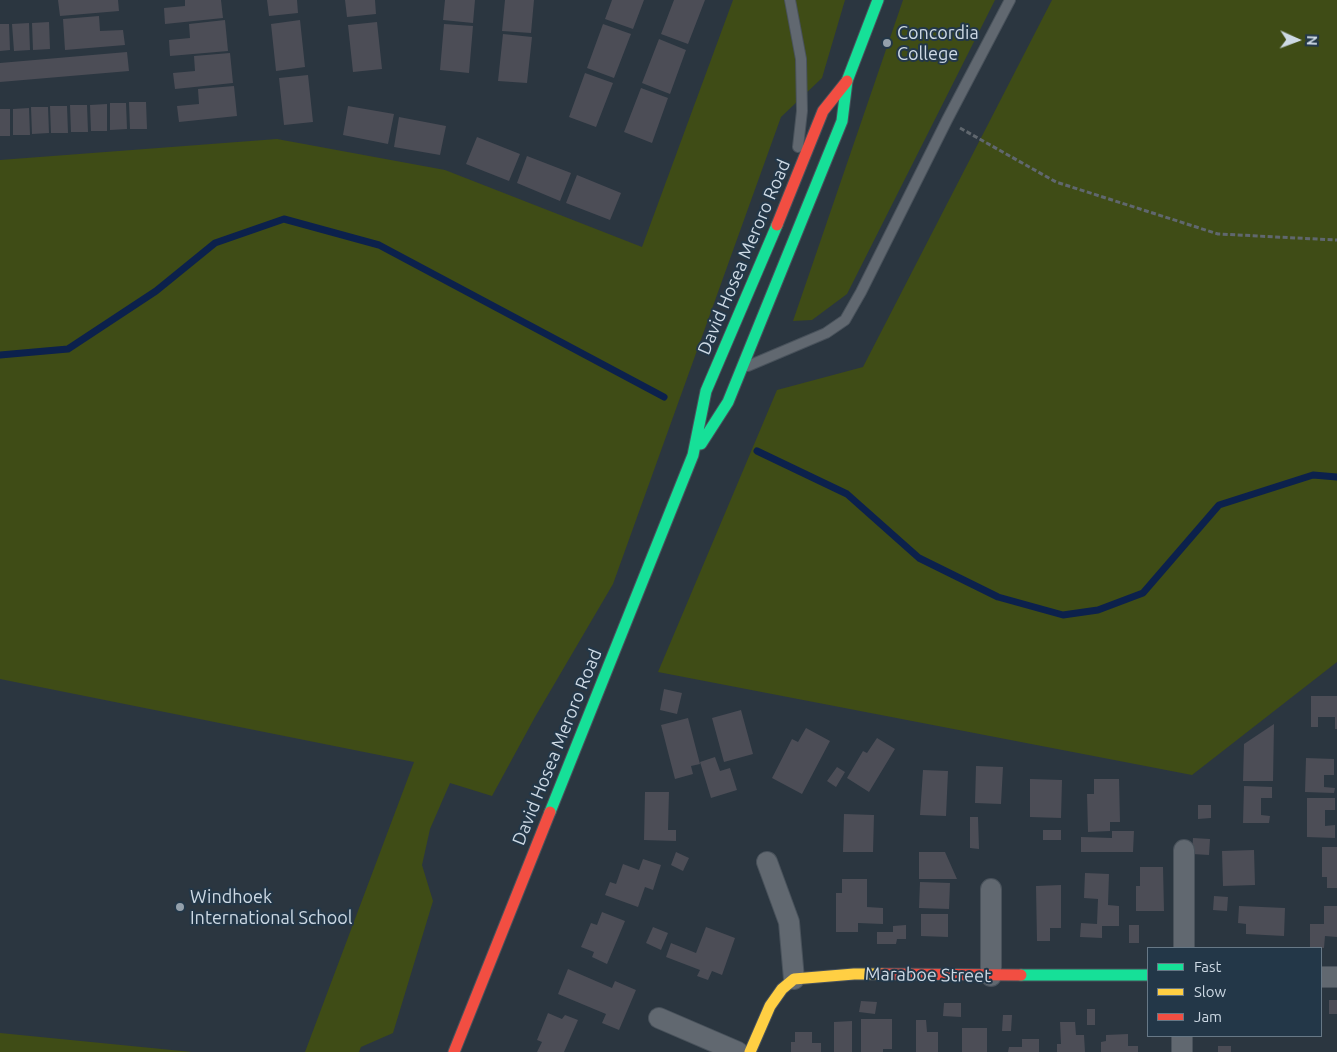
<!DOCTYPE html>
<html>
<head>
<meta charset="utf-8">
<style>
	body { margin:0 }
	#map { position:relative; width:1337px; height:1052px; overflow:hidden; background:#2b3640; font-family:Ubuntu,sans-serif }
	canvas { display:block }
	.legend { position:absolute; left:1147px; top:947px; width:175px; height:90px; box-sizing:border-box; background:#233748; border:1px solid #677886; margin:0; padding:6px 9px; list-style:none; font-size:15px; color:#cdd9e4 }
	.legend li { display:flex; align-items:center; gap:10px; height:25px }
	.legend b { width:25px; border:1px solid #677886 }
	.north { position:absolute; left:1272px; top:15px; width:50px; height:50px; -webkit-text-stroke:4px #233748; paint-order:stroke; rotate:92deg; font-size:14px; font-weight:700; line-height:20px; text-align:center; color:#cdd9e4 }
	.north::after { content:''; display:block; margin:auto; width:18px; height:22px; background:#cdd9e4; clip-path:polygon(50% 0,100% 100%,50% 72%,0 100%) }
</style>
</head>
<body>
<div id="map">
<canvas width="1337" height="1052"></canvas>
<ul class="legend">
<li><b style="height:6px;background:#16e098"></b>Fast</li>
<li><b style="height:6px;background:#ffcf43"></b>Slow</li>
<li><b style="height:6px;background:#f24e42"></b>Jam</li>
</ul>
<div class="north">N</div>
</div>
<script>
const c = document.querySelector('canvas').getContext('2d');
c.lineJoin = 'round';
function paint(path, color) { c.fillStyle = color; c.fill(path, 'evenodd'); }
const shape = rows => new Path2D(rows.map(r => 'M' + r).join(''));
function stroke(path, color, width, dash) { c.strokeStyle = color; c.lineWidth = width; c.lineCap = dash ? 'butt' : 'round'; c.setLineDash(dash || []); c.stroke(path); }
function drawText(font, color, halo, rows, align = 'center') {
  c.font = font + ' Ubuntu,sans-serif'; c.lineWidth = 4; c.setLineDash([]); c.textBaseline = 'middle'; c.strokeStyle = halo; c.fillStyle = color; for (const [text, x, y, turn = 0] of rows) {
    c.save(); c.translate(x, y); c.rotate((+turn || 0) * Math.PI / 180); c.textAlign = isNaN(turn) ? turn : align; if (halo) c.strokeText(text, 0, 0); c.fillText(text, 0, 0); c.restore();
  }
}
const green = shape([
	[733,0,845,0,822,78,781,117,613,584,535,717,492,796,450,783,430,829,422,865,433,901,393,1033,361,1047,359,1052,305,1052,414,762,0,679,0,160,277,139,445,170,642,247],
	[903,0,995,0,847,294,812,320,793,321],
	[1052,0,1337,0,1337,662,1192,775,658,672,777,390,863,367],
	[0,1033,192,1052,0,1052]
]);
const stream = shape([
	[0,355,68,349,156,291,215,243,284,219,379,245,664,397],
	[757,451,847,494,919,558,998,597,1063,615,1098,610,1143,593,1219,505,1313,475,1337,477]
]);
const building = shape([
	[58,0,118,0,119,11,60,16],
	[185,0,221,0,223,18,165,24,164,8,185,6],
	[267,0,297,0,298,13,269,16],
	[345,0,375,0,376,14,347,17],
	[445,0,475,0,473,23,443,20],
	[505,0,534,0,531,33,502,31],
	[612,0,644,0,633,29,605,19],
	[674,0,705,0,688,44,661,34],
	[99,16,100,31,123,30,125,45,65,50,63,19],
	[225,20,228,51,170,56,169,40,190,38,189,24],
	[300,20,305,67,276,71,271,24],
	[49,22,50,49,33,50,32,23],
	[377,22,382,69,353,72,348,25],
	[29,23,30,50,14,51,12,24],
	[0,24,9,24,10,50,0,51],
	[444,24,473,26,469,73,440,70],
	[603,24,631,34,614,78,587,68],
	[503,34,532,37,527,83,498,81],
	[659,39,686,50,670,94,642,83],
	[127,52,129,71,0,82,0,63],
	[230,53,233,83,175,89,173,73,195,71,194,56],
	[585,73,613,83,596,127,569,117],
	[308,75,313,122,284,125,279,78],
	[234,86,237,116,179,122,177,106,199,104,198,89],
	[641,88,668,98,652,143,624,132],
	[129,102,146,102,147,129,130,129],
	[110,103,126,103,127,129,110,130],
	[107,104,107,131,91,131,90,105],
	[70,105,87,105,88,132,71,132],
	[50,106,67,106,68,133,51,133],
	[348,106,394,114,388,144,343,135],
	[31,107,48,107,49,133,32,134],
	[29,108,30,135,13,135,13,109],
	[0,109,10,109,10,136,0,136],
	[399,117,446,126,440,155,394,147],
	[477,137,520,154,509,181,466,164],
	[527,156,571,173,560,201,517,183],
	[577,175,621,193,610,220,566,203],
	[664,689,682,693,677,714,660,710],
	[1311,696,1337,696,1337,729,1335,729,1335,717,1318,717,1318,727,1311,727],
	[741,710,753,754,724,762,712,718],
	[688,718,700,764,691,766,693,774,675,779,661,725],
	[1274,724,1273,781,1243,781,1244,744],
	[806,728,830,741,802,794,772,778,792,739,798,742],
	[877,738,895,749,869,792,847,778,863,751,867,753],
	[715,757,720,771,730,768,737,790,711,798,700,762],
	[1306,758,1334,759,1334,775,1324,775,1324,787,1335,788,1334,793,1305,792],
	[976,766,1003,767,1001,804,975,803],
	[837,767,845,772,836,787,827,781],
	[923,770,948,771,946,816,920,815],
	[1030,779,1062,780,1061,818,1030,817],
	[1094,779,1119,779,1120,822,1110,822,1110,831,1088,832,1087,794,1094,794],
	[1244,786,1272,787,1272,798,1261,798,1261,815,1270,816,1269,823,1243,823],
	[645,792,669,792,668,830,676,830,676,841,644,840],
	[1307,798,1335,798,1335,810,1325,810,1325,826,1335,825,1335,838,1307,837],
	[1198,805,1211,805,1211,818,1198,819],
	[844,814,874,815,873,852,843,852],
	[970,817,978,817,979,849,970,848],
	[1043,830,1061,830,1061,840,1043,840],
	[1112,831,1134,831,1133,852,1081,852,1081,837,1112,838],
	[1193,838,1210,839,1209,855,1192,854],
	[1322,847,1337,847,1337,888,1327,888,1327,877,1322,877],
	[1254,850,1255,885,1223,886,1222,851],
	[676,852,689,858,683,871,671,865],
	[919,852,945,852,957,879,919,879],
	[643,859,661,865,653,890,645,887,638,907,605,895,610,882,616,884,623,864,639,870],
	[1140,867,1163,867,1164,911,1136,911,1136,886,1140,886],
	[1085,873,1109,874,1108,905,1119,906,1119,926,1102,926,1102,938,1080,937,1081,923,1097,924,1098,899,1084,898],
	[842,879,867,879,867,907,883,908,883,924,858,923,858,932,836,932,836,893,842,893],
	[920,882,950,883,949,909,919,908],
	[1061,885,1061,928,1050,928,1050,941,1037,941,1036,886],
	[1214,896,1228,897,1227,911,1213,910],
	[1239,906,1285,908,1284,936,1246,934,1246,924,1238,923],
	[1324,906,1337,906,1337,937,1325,936,1324,948,1310,948,1310,924,1324,924],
	[602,912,625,921,607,964,592,957,594,952,581,947,591,923,597,925],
	[921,914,948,914,948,937,921,936],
	[906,925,906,939,897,939,896,944,877,944,877,932,893,932,893,926],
	[1129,925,1139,925,1139,943,1129,943],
	[653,927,668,933,661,950,646,943],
	[706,927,735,938,722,975,712,971,708,980,697,976,700,970,666,957,671,943,696,953],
	[568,969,612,988,615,981,636,990,619,1030,602,1023,606,1014,558,994],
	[1329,1000,1337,1000,1337,1014,1329,1014],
	[861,1001,877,1002,875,1014,859,1012],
	[944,1003,961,1003,961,1017,943,1016],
	[1087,1009,1095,1009,1095,1025,1087,1025],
	[548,1013,562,1019,565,1015,578,1020,564,1052,537,1052,542,1042,537,1040],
	[1003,1015,1012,1015,1011,1031,1002,1031],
	[861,1019,892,1019,892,1049,883,1049,883,1052,861,1052],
	[916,1020,926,1020,927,1032,938,1032,938,1052,916,1052],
	[852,1021,852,1052,834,1052,834,1022],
	[1060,1022,1075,1022,1076,1035,1084,1035,1085,1052,1057,1052,1057,1044,1061,1044],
	[962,1028,987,1028,987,1052,962,1052],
	[795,1032,812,1032,812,1043,821,1043,821,1052,791,1052,791,1042,795,1042],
	[1128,1034,1128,1046,1138,1046,1138,1052,1101,1052,1101,1042,1106,1041,1106,1035],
	[1022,1039,1039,1039,1039,1052,1008,1052,1009,1047,1022,1047],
	[1218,1046,1231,1046,1231,1052,1218,1052]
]);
const path = shape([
	[960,128,1056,182,1218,234,1337,240]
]);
const lane = shape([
	[790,0,801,59,802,111,798,147],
	[748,366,826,333,845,320,861,292,947,120,1010,0]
]);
const street = shape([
	[767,862,789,922,794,979],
	[1184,948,1184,850],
	[991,976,991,889],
	[1321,977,1337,977],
	[659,1018,738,1052],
	[1182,1052,1182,1036]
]);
const fast = shape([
	[701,444,728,402,842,121,847,81,878,0],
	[550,812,693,455,706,391,777,225],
	[1021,975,1148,975]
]);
const slow = shape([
	[750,1052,770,1006,782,989,794,979,854,974,882,974]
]);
const jam = shape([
	[777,225,823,111,847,81],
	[882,974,1021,975],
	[454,1052,550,812]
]);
const markers = [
	[887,43,5,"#94a0ab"],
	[180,907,5,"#94a0ab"]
];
const poiNames = [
	["Concordia",897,33],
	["College",897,54],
	["Windhoek",190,897],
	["International School",190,918]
];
const streetNames = [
	["David Hosea Meroro Road",744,257,-67],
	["David Hosea Meroro Road",557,747,-68],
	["Maraboe Street",928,975,1]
];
paint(green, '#3f4c16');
stroke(stream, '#0c214c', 7);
paint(building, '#4c4d56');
stroke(lane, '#49525b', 12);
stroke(street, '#49525b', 22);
stroke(fast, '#49525b', 13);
stroke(slow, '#49525b', 13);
stroke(jam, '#49525b', 13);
stroke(path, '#60676e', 3, [5, 2.5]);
stroke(lane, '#616870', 10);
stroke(street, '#616870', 20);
stroke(fast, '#16e098', 11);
stroke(slow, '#ffcf43', 11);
stroke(jam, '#f24e42', 11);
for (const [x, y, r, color] of markers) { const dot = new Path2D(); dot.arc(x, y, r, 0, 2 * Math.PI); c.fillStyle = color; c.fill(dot); stroke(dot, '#233748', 2); }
drawText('18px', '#cdd9e4', '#233748', poiNames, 'left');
drawText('18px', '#cdd9e4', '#233748', streetNames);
</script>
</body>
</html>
